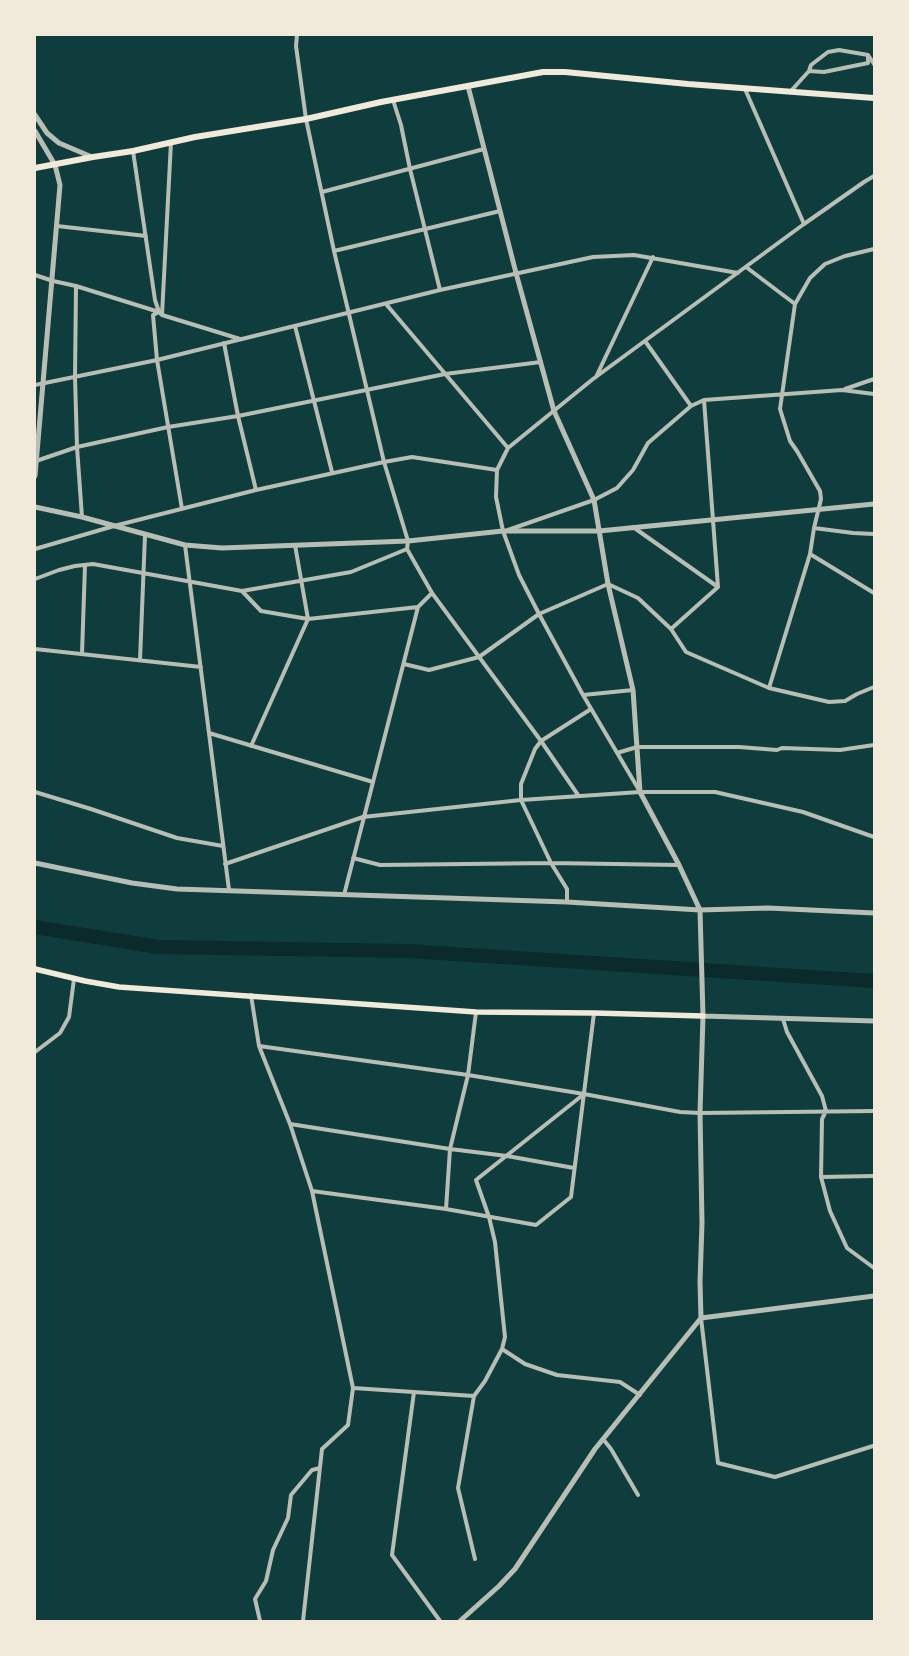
<!DOCTYPE html>
<html>
<head>
<meta charset="utf-8">
<style>
	body { margin:0 }
	#map { position:relative; width:909px; height:1656px; overflow:hidden; background:#0f3d3e; font-family:Poppins,sans-serif }
	canvas { display:block }
	.frame { position:absolute; inset:0; border:36px solid #f1e9da; pointer-events:none }
</style>
</head>
<body>
<div id="map">
<canvas width="909" height="1656"></canvas>
<div class="frame"></div>
</div>
<script>
const c = document.querySelector('canvas').getContext('2d');
c.lineJoin = 'round';
const shape = rows => new Path2D(rows.map(r => 'M' + r).join(''));
function stroke(path, color, width, dash) { c.strokeStyle = color; c.lineWidth = width; c.lineCap = dash ? 'butt' : 'round'; c.setLineDash(dash || []); c.stroke(path); }
const river = shape([
	[35,927,158,947,408,951,874,981]
]);
const minor = shape([
	[297,35,296,46,306,119,334,251,384,462,408,541,407,549,432,593,541,741,578,795],
	[809,71,824,72,868,63,868,56],
	[745,89,804,224],
	[790,92,809,71,811,65,828,52,839,50,868,55,874,64],
	[393,100,401,125,410,169,440,290],
	[133,151,155,300,159,312,153,315,157,360,182,509],
	[322,192,484,149],
	[57,226,146,236],
	[334,251,500,211],
	[746,267,795,304],
	[35,275,53,281,76,286,159,312,162,315,240,339],
	[76,286,75,377,77,447,82,517],
	[386,304,508,448],
	[162,315,171,142],
	[295,326,332,472],
	[645,341,691,406],
	[224,343,238,416,256,490],
	[596,377,653,257],
	[35,385,157,360,440,290,593,257,634,255,738,273],
	[845,389,874,379],
	[36,461,77,447,168,427,238,416,445,374,541,362],
	[633,527,718,587],
	[814,528,853,533,874,534],
	[508,530,594,500,617,488,633,470,648,443,691,406,704,400,842,390,874,394],
	[185,545,229,890],
	[35,549,114,526,256,490,384,462,412,457,497,470],
	[810,554,874,593],
	[35,579,59,570,75,566,93,564,242,591,351,572,407,549],
	[242,591,261,611,308,619,418,607],
	[671,629,718,587,704,400],
	[35,649,201,667],
	[82,654,85,565],
	[140,660,145,535],
	[404,664,429,670,479,657,539,614,608,584,638,598,671,629,686,652,769,688,829,702,845,701,857,694,874,687],
	[769,688,810,554,814,528,821,499,820,491,797,451,790,441,780,409,795,304,810,278,825,264,845,256,874,249],
	[583,695,633,690],
	[209,733,373,782],
	[251,746,308,619,295,545],
	[617,753,637,747,739,747,777,750,782,748,840,750,874,745],
	[639,790,583,695,539,614,519,575,503,531,496,497,497,470,508,448,593,379,804,224,864,182,874,176],
	[35,792,91,809,177,838,223,846],
	[353,858,380,865,551,863,679,865],
	[225,864,363,817,521,800,640,792,715,792,803,812,874,837],
	[344,895,418,607,432,593],
	[567,902,567,889,551,863,521,800,521,784,535,749,541,741,591,709],
	[251,995,259,1046,290,1124,312,1191,353,1388,348,1425,322,1449,303,1621],
	[783,1019,787,1032,822,1096,826,1111,822,1119,821,1177,830,1211,847,1248,874,1268],
	[259,1046,468,1075,584,1094,680,1112,700,1113,874,1111],
	[35,1052,60,1033,69,1017,74,979],
	[290,1124,450,1149,507,1156,574,1168],
	[821,1177,874,1176],
	[312,1191,446,1209,536,1225,571,1197,594,1013],
	[446,1209,450,1149,468,1075,476,1012],
	[701,1318,718,1463,775,1477,873,1446],
	[502,1349,525,1364,557,1375,620,1382,640,1395],
	[353,1388,474,1396,485,1381,502,1349,505,1337,495,1242,489,1217,476,1180,584,1094],
	[414,1392,392,1555,440,1621],
	[474,1396,458,1488,475,1559],
	[603,1439,611,1449,638,1495],
	[260,1621,255,1599,266,1581,273,1550,288,1518,291,1495,312,1470,320,1468]
]);
const tertiary = shape([
	[468,86,516,273,554,411,594,500,608,584,633,690,640,792,679,865,700,910,703,1016,700,1113,702,1223,700,1282,701,1318],
	[35,115,47,133,59,143,92,157],
	[35,131,55,165,60,185,35,476],
	[35,507,82,517,185,545,222,548,408,541,503,531,599,531,874,504],
	[35,863,132,883,177,889,567,902,700,910,768,908,874,913],
	[703,1016,874,1021],
	[460,1621,499,1586,515,1569,595,1449,701,1318,874,1296]
]);
const secondary = shape([
	[35,969,85,981,119,987,476,1012,594,1013,703,1016]
]);
const primary = shape([
	[35,168,93,157,133,151,195,137,306,119,381,102,543,72,565,72,688,84,874,98]
]);
stroke(river, '#0a2a2b', 14);
stroke(minor, '#b8beb3', 4);
stroke(tertiary, '#b8beb3', 5);
stroke(secondary, '#f1e9da', 5.5);
stroke(primary, '#f1e9da', 6);
</script>
</body>
</html>
